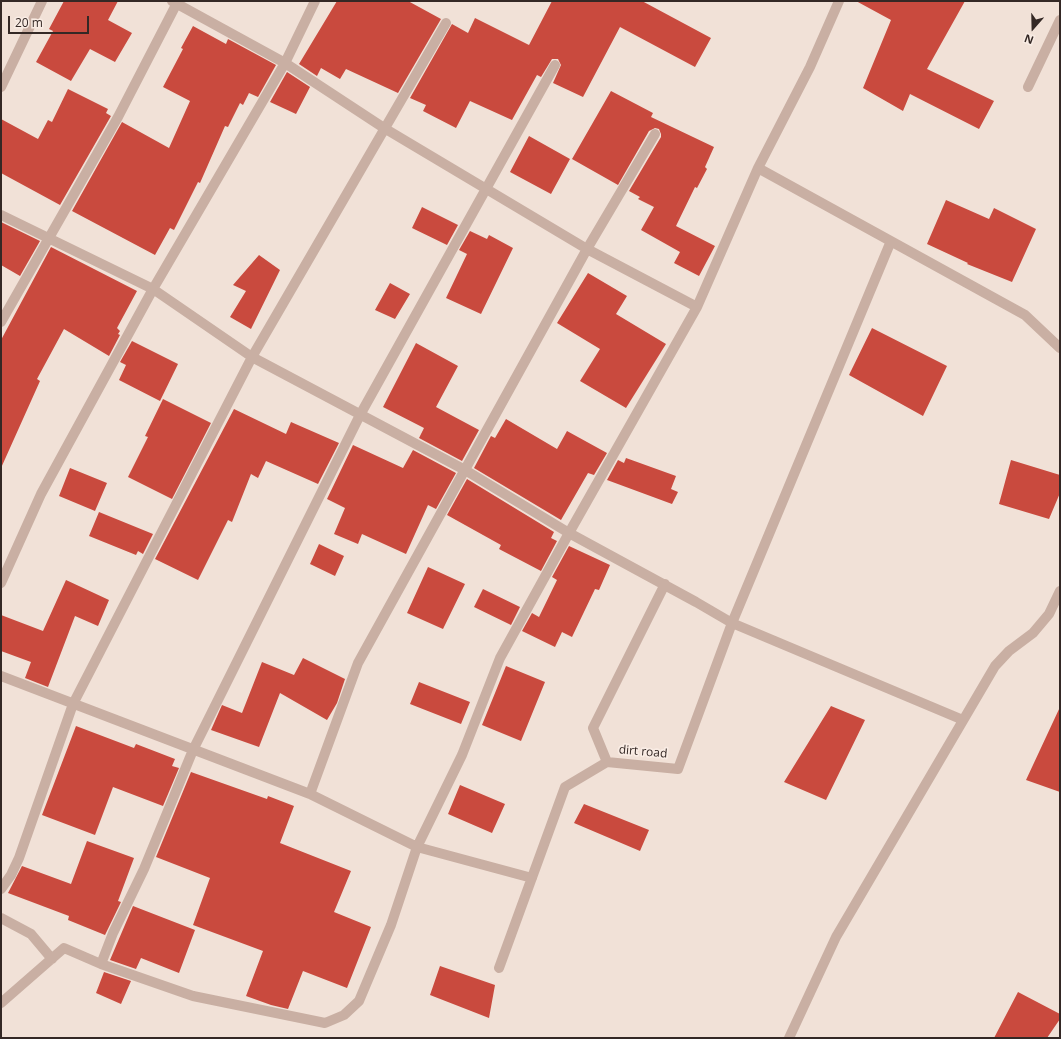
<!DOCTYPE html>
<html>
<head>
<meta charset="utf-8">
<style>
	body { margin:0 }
	#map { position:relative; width:1061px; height:1039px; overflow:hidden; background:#f1e1d7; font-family:"Open Sans",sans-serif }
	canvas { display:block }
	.frame { position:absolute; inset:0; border:2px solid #342825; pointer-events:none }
	.north { position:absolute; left:1013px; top:8px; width:40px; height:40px; -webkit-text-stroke:3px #f9ece4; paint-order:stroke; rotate:200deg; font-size:11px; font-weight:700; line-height:16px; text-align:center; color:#342825 }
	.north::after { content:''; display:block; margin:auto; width:14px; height:18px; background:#342825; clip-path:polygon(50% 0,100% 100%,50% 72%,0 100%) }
	.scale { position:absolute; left:8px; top:16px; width:81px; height:18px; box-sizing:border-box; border:2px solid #342825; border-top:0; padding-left:5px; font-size:12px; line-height:14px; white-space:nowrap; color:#342825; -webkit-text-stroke:3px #f9ece4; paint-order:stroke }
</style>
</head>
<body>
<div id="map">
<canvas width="1061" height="1039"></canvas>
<div class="frame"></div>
<div class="north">N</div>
<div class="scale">20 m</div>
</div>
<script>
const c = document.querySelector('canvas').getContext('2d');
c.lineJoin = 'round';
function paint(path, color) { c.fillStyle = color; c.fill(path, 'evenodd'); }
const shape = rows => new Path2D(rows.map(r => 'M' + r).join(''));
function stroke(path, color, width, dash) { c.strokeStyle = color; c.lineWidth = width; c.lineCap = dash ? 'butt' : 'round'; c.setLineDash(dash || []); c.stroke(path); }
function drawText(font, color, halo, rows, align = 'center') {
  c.font = font + ' "Open Sans",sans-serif'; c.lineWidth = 3.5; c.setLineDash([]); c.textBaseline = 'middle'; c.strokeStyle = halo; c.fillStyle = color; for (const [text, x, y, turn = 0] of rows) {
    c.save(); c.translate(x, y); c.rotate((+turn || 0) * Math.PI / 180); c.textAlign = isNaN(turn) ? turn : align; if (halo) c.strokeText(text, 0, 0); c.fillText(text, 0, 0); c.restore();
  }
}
const building = shape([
	[64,1,118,1,108,20,132,33,115,62,90,49,71,81,36,62,53,31,49,29],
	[337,1,408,1,441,19,398,93,346,69,340,79,321,68,317,76,299,64],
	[552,1,642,1,711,38,695,67,620,27,583,97,553,83,561,65,558,59,552,59,541,77,537,75,512,120,470,101,456,128,423,111,426,105,410,98,452,24,468,33,475,18,529,45],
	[856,1,965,1,927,69,994,101,979,129,910,94,903,111,863,88,891,20],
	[193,26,226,44,228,39,276,65,258,97,249,93,243,105,240,103,228,127,225,126,200,183,198,182,174,230,170,228,155,255,72,211,122,122,169,148,190,101,163,87,183,49,181,48],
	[287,72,310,87,296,114,270,102],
	[68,89,108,109,106,113,111,116,60,205,1,173,1,119,38,139,48,120,52,122],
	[611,91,653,113,651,117,714,147,705,167,707,169,697,188,695,187,676,226,715,246,699,276,674,263,680,252,641,230,654,207,638,199,640,197,629,191,661,137,661,134,659,129,655,128,649,131,618,185,572,159],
	[529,136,570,159,551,194,510,172],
	[946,200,989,219,994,208,1036,229,1012,282,967,264,968,263,927,244],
	[422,207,458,225,447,245,412,228],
	[1,222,40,241,20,276,1,265],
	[470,231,487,239,489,235,513,248,481,314,446,298,467,254,459,250],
	[51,247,137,291,117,328,120,331,118,334,120,335,109,356,64,329,37,379,40,381,1,468,1,340],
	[259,255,280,270,251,329,230,317,246,291,233,285],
	[588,273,627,296,616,314,666,344,626,408,580,381,600,349,557,323],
	[390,283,410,294,395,319,375,310],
	[872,328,947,366,923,416,849,375],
	[132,341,178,364,160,401,119,380,126,365,120,362],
	[416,343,458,366,436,407,479,430,462,461,419,438,424,428,383,407],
	[163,399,211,423,172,499,128,477,148,437,145,436],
	[234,409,286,434,291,422,339,443,318,484,266,461,258,478,251,474,232,522,228,520,198,580,155,559],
	[506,419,557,449,567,431,607,453,594,475,588,473,561,520,474,468,491,436,495,438],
	[353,445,403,468,413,450,456,473,436,509,428,505,406,554,362,534,358,544,334,534,345,508,327,499],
	[626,458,676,476,671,489,678,492,672,504,607,480,618,460,624,463],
	[1011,460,1060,475,1060,493,1049,519,999,504],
	[70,468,107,483,95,511,59,496],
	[467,479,554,532,551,538,557,541,541,571,499,549,501,545,447,515],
	[99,512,153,534,143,554,138,551,136,555,89,536],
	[319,544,344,556,335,576,310,564],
	[569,546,610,565,599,590,595,589,572,637,562,632,555,647,522,631,532,613,539,617,557,580,552,577],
	[428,567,465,584,443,629,407,613],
	[66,580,109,600,98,626,75,616,48,687,25,678,31,662,1,651,1,615,43,631],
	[483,589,520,607,511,625,474,607],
	[303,658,345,679,337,703,327,720,280,693,259,747,211,730,222,705,242,713,262,662,294,675],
	[506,666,545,682,521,741,482,725],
	[419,682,470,702,461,724,410,704],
	[831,706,865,720,826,800,784,782],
	[1060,707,1060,792,1026,780],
	[76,726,134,748,136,744,175,759,172,766,179,768,163,806,113,787,95,835,42,815],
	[191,772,267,799,268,796,294,806,280,843,351,871,334,912,371,927,347,988,303,971,288,1009,271,1005,246,996,263,951,193,925,210,878,156,857],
	[460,785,505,804,492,833,448,814],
	[584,804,649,830,640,851,574,823],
	[87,841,134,858,118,901,121,902,105,935,68,920,69,916,8,893,22,866,71,884],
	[133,906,195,930,179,973,141,958,136,969,110,960],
	[440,966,495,985,489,1018,430,995],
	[104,972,131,981,121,1004,96,993],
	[1018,992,1060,1014,1060,1019,1047,1038,994,1038]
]);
const service = shape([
	[1028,87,1060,20]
]);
const minor = shape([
	[172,1,285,63,384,128,587,249,697,307],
	[1,87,42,1],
	[758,168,1025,315,1060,348],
	[1,215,153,289,252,357,465,470,569,533,696,602,732,623,963,720],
	[1,322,118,117,178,1],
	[1,583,41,494,153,289,285,63,315,1],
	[1,676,310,794,417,847,532,878],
	[607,762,678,769,732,623,891,241],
	[310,794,358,663,587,249,655,134],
	[1,889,11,875,19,858,73,704,252,357,446,23],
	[1,918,31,934,52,959],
	[101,964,193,996,325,1023,344,1015,359,1001,391,925,417,847,462,755,500,658,569,533,697,307,758,168,810,67,839,1],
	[499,968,565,787,607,762,593,728,665,584],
	[1,1003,64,948,101,964,113,933,144,869,193,750,360,415,555,65],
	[789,1038,836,937,995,666,1009,651,1033,633,1049,614,1060,591]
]);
const streetNames = [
	["dirt road",643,752,5]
];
paint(building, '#c94a3e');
stroke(service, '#c9afa3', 10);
stroke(minor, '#c9afa3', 10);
drawText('12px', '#342825', '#f9ece4', streetNames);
</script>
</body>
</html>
